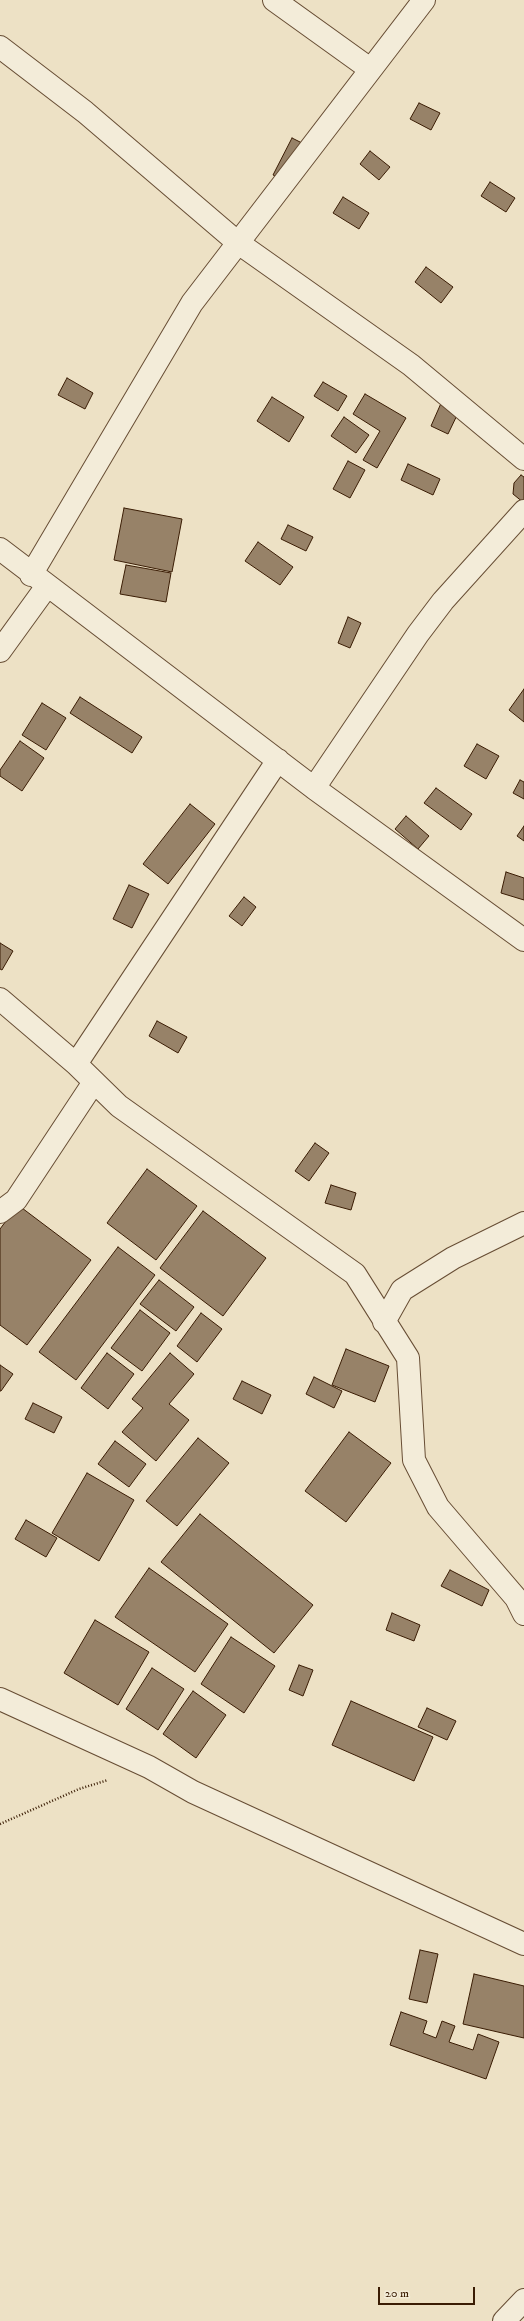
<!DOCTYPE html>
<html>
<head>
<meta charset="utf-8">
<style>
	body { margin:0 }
	#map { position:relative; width:524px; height:2321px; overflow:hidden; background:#ede1c5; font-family:"IM FELL DW Pica",serif }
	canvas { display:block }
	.scale { position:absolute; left:378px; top:2287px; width:97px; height:18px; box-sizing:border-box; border:2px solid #3a1c04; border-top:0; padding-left:5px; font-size:12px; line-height:14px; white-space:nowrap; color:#3a1c04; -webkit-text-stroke:3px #f3ecd9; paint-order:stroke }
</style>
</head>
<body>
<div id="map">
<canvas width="524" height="2321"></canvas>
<div class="scale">20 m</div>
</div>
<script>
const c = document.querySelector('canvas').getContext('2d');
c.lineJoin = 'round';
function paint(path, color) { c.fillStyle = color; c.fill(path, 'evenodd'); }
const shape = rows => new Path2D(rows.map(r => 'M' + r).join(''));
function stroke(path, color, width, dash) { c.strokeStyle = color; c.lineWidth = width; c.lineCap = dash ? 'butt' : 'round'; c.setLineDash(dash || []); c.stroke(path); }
const building = shape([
	[419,103,440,113,431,130,410,119,419,103],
	[292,138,308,146,289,182,273,175,292,138],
	[370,151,390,167,379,180,360,164,370,151],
	[490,182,515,198,506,212,481,196,490,182],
	[343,197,369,213,359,229,333,213,343,197],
	[426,267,453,287,441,303,415,282,426,267],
	[67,378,93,393,85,409,58,395,67,378],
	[323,382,347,396,338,411,314,396,323,382],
	[365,394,406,418,377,468,363,460,380,431,353,414,365,394],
	[272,397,304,417,289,442,257,421,272,397],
	[442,401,460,409,448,434,431,426,442,401],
	[344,417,369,435,356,453,331,436,344,417],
	[348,461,365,470,350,498,333,489,348,461],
	[408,464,440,479,433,495,401,480,408,464],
	[521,475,524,477,524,503,513,494,514,483,521,475],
	[124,508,182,519,172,572,114,560,124,508],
	[288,525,313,537,306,551,281,539,288,525],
	[258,542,293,567,280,585,245,561,258,542],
	[126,565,171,573,166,602,120,594,126,565],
	[348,617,361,623,350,648,338,643,348,617],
	[524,689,524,722,509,710,524,689],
	[80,697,142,737,132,753,70,713,80,697],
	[42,703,66,718,46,750,22,735,42,703],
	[20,741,44,758,22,791,0,776,0,770,20,741],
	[477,744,499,756,486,779,464,766,477,744],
	[520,780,524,782,524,799,513,793,520,780],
	[436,788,472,814,461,830,424,803,436,788],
	[190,804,215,824,168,884,143,864,190,804],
	[406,816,429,836,418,849,395,829,406,816],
	[524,826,524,841,517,836,524,826],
	[506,872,524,878,524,900,501,893,506,872],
	[129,885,149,894,132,928,113,919,129,885],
	[244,897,256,907,242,926,229,916,244,897],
	[0,943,13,951,2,970,0,969,0,943],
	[157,1021,187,1037,178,1053,149,1036,157,1021],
	[315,1143,329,1153,309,1181,295,1171,315,1143],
	[147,1169,197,1206,156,1260,107,1223,147,1169],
	[331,1185,356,1193,351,1210,325,1203,331,1185],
	[18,1205,91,1260,27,1345,0,1325,0,1229,18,1205],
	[203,1211,266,1258,223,1316,160,1268,203,1211],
	[118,1247,155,1275,76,1380,39,1352,118,1247],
	[159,1280,194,1307,176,1331,140,1304,159,1280],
	[140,1310,170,1333,142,1371,111,1348,140,1310],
	[201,1313,222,1329,197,1362,177,1346,201,1313],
	[346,1349,389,1366,375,1402,332,1385,346,1349],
	[107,1353,134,1374,108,1409,81,1388,107,1353],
	[170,1353,194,1374,169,1404,189,1420,156,1461,122,1432,143,1408,132,1399,170,1353],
	[0,1365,13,1374,1,1391,0,1391,0,1365],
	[314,1377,342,1391,334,1408,306,1394,314,1377],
	[242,1381,271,1395,262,1414,233,1399,242,1381],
	[33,1403,62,1417,54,1433,25,1419,33,1403],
	[349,1432,391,1463,346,1522,305,1491,349,1432],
	[198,1438,229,1463,177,1526,146,1501,198,1438],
	[115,1441,146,1464,129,1487,98,1464,115,1441],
	[87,1473,134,1500,99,1561,52,1533,87,1473],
	[200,1514,313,1605,274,1653,161,1562,200,1514],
	[26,1520,57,1538,46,1557,15,1539,26,1520],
	[149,1568,228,1624,195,1672,115,1617,149,1568],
	[450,1570,489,1590,482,1606,441,1586,450,1570],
	[392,1613,420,1625,414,1641,386,1630,392,1613],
	[95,1620,149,1652,118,1705,64,1673,95,1620],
	[231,1637,275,1666,244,1713,201,1684,231,1637],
	[299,1665,313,1670,303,1696,289,1690,299,1665],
	[152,1668,184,1689,158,1730,126,1709,152,1668],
	[193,1691,226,1715,196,1758,163,1734,193,1691],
	[351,1701,433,1737,414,1781,332,1745,351,1701],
	[427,1708,456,1721,447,1740,418,1727,427,1708],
	[420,1950,438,1954,427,2003,409,1999,420,1950],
	[474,1974,524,1986,524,2038,463,2024,474,1974],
	[401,2012,427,2021,423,2033,436,2038,442,2021,455,2026,449,2042,473,2050,478,2034,499,2042,486,2079,390,2045,401,2012]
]);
const path = shape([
	[0,1824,79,1789,108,1780]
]);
const street = shape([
	[274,0,370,69],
	[0,47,85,112,237,242,411,365,524,459],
	[0,549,314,788,524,940],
	[31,575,192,303,424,0],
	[0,651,47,586],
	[314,788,418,634,443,601,524,511],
	[0,999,76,1064,119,1106,355,1274,408,1358,414,1460,438,1507,516,1598,524,1614],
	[76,1064,278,760],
	[0,1212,16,1200,94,1082],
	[384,1322,402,1290,453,1258,524,1223],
	[0,1699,149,1767,193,1792,524,1944],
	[504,2321,524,2300]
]);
paint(building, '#978268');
stroke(building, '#3a1c04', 1);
stroke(street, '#674d34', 24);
stroke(path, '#3a1c04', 2.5, [1, 2]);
stroke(street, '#f3ecd9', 22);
</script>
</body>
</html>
